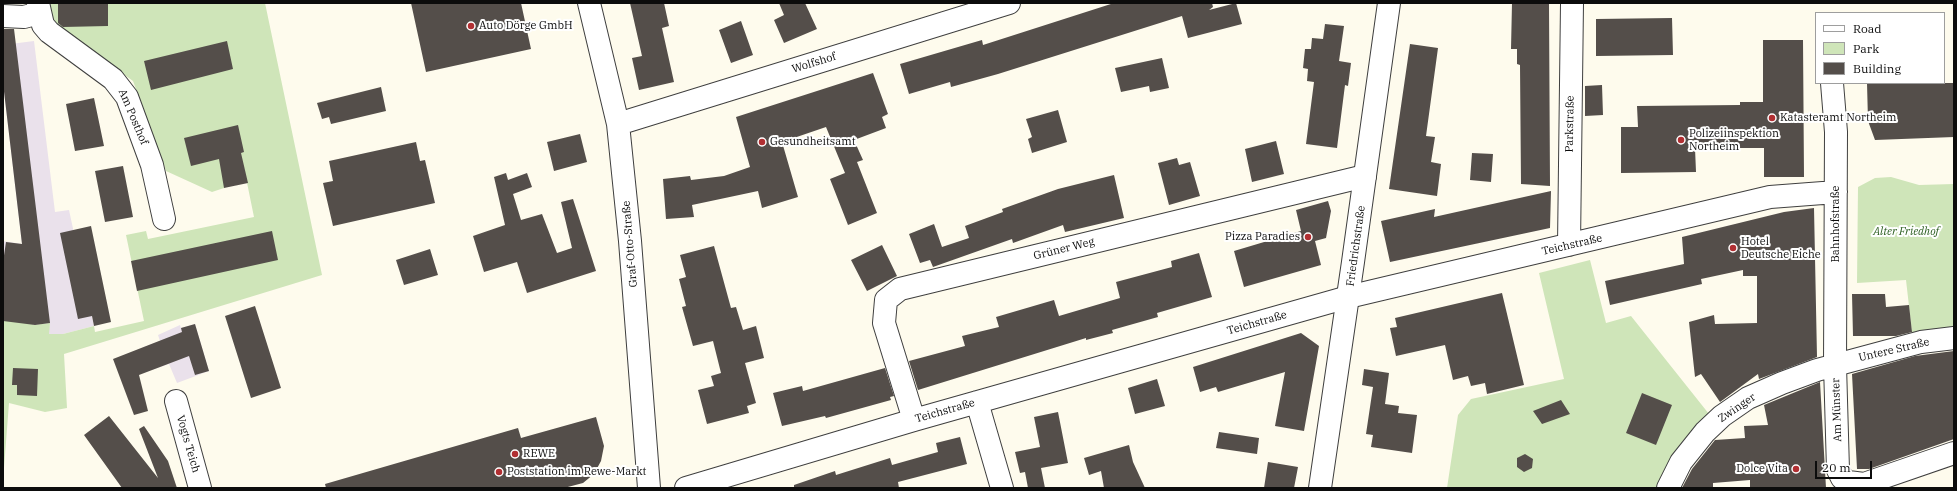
<!DOCTYPE html>
<html>
<head>
<meta charset="utf-8">
<style>
	body { margin:0 }
	#map { position:relative; width:1957px; height:491px; overflow:hidden; background:#fefbed; font-family:"IBM Plex Serif",serif }
	canvas { display:block }
	.frame { position:absolute; inset:0; border:4px solid #0c0c0c; pointer-events:none }
	.legend { position:absolute; left:1815px; top:12px; width:130px; height:72px; box-sizing:border-box; background:#fff; border:1px solid #9e9e9e; margin:0; padding:5px 7px; list-style:none; font-size:12px; color:#0c0c0c }
	.legend li { display:flex; align-items:center; gap:8px; height:20px }
	.legend b { width:20px; border:1px solid #9e9e9e }
	.scale { position:absolute; left:1815px; top:461px; width:57px; height:18px; box-sizing:border-box; border:2px solid #0c0c0c; border-top:0; padding-left:5px; font-size:12px; line-height:14px; white-space:nowrap; color:#0c0c0c; -webkit-text-stroke:3px #fff; paint-order:stroke }
</style>
</head>
<body>
<div id="map">
<canvas width="1957" height="491"></canvas>
<div class="frame"></div>
<ul class="legend">
<li><b style="height:5px;background:#fff"></b>Road</li>
<li><b style="height:11px;background:#cfe5b9"></b>Park</li>
<li><b style="height:11px;background:#544e4a"></b>Building</li>
</ul>
<div class="scale">20 m</div>
</div>
<script>
const c = document.querySelector('canvas').getContext('2d');
c.lineJoin = 'round';
function paint(path, color) { c.fillStyle = color; c.fill(path, 'evenodd'); }
const shape = rows => new Path2D(rows.map(r => 'M' + r).join(''));
function stroke(path, color, width, dash) { c.strokeStyle = color; c.lineWidth = width; c.lineCap = dash ? 'butt' : 'round'; c.setLineDash(dash || []); c.stroke(path); }
function drawText(font, color, halo, rows, align = 'center') {
  c.font = font + ' "IBM Plex Serif",serif'; c.lineWidth = 4; c.setLineDash([]); c.textBaseline = 'middle'; c.strokeStyle = halo; c.fillStyle = color; for (const [text, x, y, turn = 0] of rows) {
    c.save(); c.translate(x, y); c.rotate((+turn || 0) * Math.PI / 180); c.textAlign = isNaN(turn) ? turn : align; if (halo) c.strokeText(text, 0, 0); c.fillText(text, 0, 0); c.restore();
  }
}
const industrial = shape([
	[34,41,55,212,69,210,94,326,63,334,48,334,50,323,32,325,23,246,3,321,3,241,22,244,3,83,3,45],
	[195,324,209,371,177,383,169,364,152,370,144,347,160,341,158,335,180,325,181,328]
]);
const green = shape([
	[47,3,265,3,322,275,64,354,67,408,45,412,9,403,3,481,3,321,22,244,33,325,50,323,49,334,63,334,94,326,95,332,144,321,126,235,146,231,148,239,254,217,244,168,224,188,212,192,166,171,133,81,58,27,52,21],
	[1891,177,1919,185,1954,184,1954,334,1913,341,1906,280,1857,283,1858,187,1875,178],
	[1590,260,1606,323,1631,316,1709,414,1683,441,1673,455,1658,488,1447,488,1458,415,1471,399,1564,379,1539,273]
]);
const building = shape([
	[58,3,108,3,108,26,63,27,58,23],
	[411,3,521,3,531,49,426,72],
	[630,3,664,3,669,26,662,28,674,82,639,90,632,58,642,56],
	[779,3,805,3,817,29,784,43,774,20,784,15],
	[1114,3,1212,3,1213,7,1209,10,1236,3,1242,24,1188,38,1182,16,998,74,951,87,950,82,909,94,900,64,982,40,983,45],
	[1512,3,1549,3,1550,186,1521,184,1520,65,1517,64,1517,49,1511,49],
	[1672,18,1673,55,1596,56,1596,19],
	[741,21,753,55,731,63,719,30],
	[1325,24,1344,26,1339,61,1351,63,1348,86,1345,85,1337,148,1306,144,1314,82,1307,81,1308,69,1303,68,1305,49,1311,49,1312,38,1323,39],
	[3,29,14,29,50,323,35,325,3,321,3,262,6,242,22,244,3,83],
	[1763,40,1803,40,1804,177,1764,177,1764,148,1695,148,1696,172,1621,173,1621,127,1638,127,1637,106,1740,105,1740,102,1763,102],
	[227,41,233,69,151,90,144,61],
	[1410,44,1438,48,1426,136,1435,137,1431,162,1441,164,1437,196,1389,189],
	[1162,58,1169,88,1150,92,1149,86,1121,92,1115,68],
	[873,73,888,114,882,117,886,128,854,140,863,160,857,162,877,213,848,225,830,179,845,173,826,127,782,142,798,197,762,208,758,191,692,205,694,217,666,219,663,179,690,176,691,180,724,176,750,167,736,117],
	[1867,83,1954,83,1954,137,1875,140,1868,121],
	[1602,85,1603,115,1585,116,1585,86],
	[381,87,386,111,331,124,329,117,322,119,317,103],
	[94,98,104,146,75,151,66,104],
	[1058,110,1067,142,1032,153,1028,139,1032,137,1026,119],
	[238,125,244,152,241,153,248,183,224,188,219,159,191,166,184,138],
	[580,134,587,162,554,171,547,142],
	[1276,141,1284,174,1252,182,1245,149],
	[416,142,420,161,425,160,435,203,333,226,323,183,333,181,329,161],
	[1472,153,1493,154,1491,182,1470,180],
	[1177,158,1179,165,1190,162,1200,196,1169,205,1158,163],
	[123,166,133,217,105,222,95,171],
	[506,173,508,180,527,173,532,187,513,194,521,220,542,214,557,253,572,248,561,202,573,199,596,271,527,293,517,262,484,272,473,236,505,225,494,177],
	[1114,175,1124,218,1065,232,1063,225,1013,243,1012,239,933,267,930,260,920,263,909,234,934,224,942,247,969,238,965,226,1003,212,1002,209,1058,189],
	[1551,191,1550,228,1390,262,1381,221,1435,209,1434,217],
	[1328,201,1331,211,1326,238,1315,241,1321,265,1244,287,1234,251,1301,231,1296,210],
	[1814,208,1817,357,1759,379,1758,374,1720,402,1701,374,1695,377,1689,322,1714,315,1715,324,1757,323,1757,276,1743,276,1743,270,1701,279,1702,284,1610,305,1605,281,1684,264,1682,237,1784,212],
	[91,226,111,322,94,326,92,316,78,319,60,233],
	[272,231,278,260,137,291,131,261],
	[882,245,897,276,867,291,851,260],
	[714,246,731,308,736,307,743,330,756,326,764,358,745,363,756,403,747,406,749,413,707,424,698,390,714,386,711,376,721,373,713,341,693,346,682,307,686,306,679,279,686,277,680,255],
	[430,249,438,275,404,285,396,260],
	[1199,253,1212,297,1157,313,1158,317,1112,330,1113,333,1086,340,1086,338,918,390,909,361,965,346,962,336,999,327,996,317,1054,300,1059,316,1120,298,1116,282,1172,267,1171,261],
	[1502,293,1524,385,1487,394,1485,383,1471,386,1468,376,1453,380,1445,345,1396,356,1390,328,1397,327,1395,318],
	[1852,294,1885,294,1886,307,1909,305,1912,332,1896,336,1853,336],
	[255,306,281,388,251,398,225,316],
	[195,324,209,371,195,375,189,356,139,375,148,411,134,415,113,359,182,332,181,328],
	[1301,333,1319,346,1304,431,1275,426,1285,372,1218,392,1216,387,1200,392,1193,367],
	[1954,351,1954,439,1869,469,1857,469,1852,374,1915,356],
	[13,368,38,369,37,396,17,395,17,385,12,385],
	[885,368,894,396,890,397,891,400,826,418,825,416,782,426,773,393,802,386,803,391],
	[1364,369,1389,373,1385,404,1399,406,1398,413,1417,415,1412,453,1371,447,1373,435,1366,434,1373,387,1362,385],
	[1157,379,1165,406,1135,414,1128,388],
	[1820,382,1826,488,1750,488,1750,480,1713,483,1713,488,1682,488,1692,469,1715,440,1745,438,1744,426,1768,425,1764,405],
	[1642,393,1672,405,1656,445,1626,433],
	[1561,400,1570,414,1542,424,1533,411],
	[1058,412,1068,463,1041,468,1045,488,1028,488,1025,472,1020,473,1015,452,1040,447,1034,417],
	[109,416,158,478,139,429,144,426,168,461,177,488,122,488,84,435],
	[596,417,604,446,601,461,594,474,583,483,564,488,326,488,325,484,518,428,521,438],
	[1219,432,1259,438,1257,454,1216,448],
	[960,437,967,464,898,482,899,488,794,488,794,485,835,471,836,475,890,458,892,465,938,452,936,443],
	[1129,445,1133,462,1145,488,1104,488,1101,471,1089,475,1084,458],
	[1525,454,1533,459,1532,468,1524,472,1517,467,1517,458],
	[1268,462,1298,467,1294,488,1264,488]
]);
const minor = shape([
	[38,3,43,25,49,32,113,79,127,97,152,165,164,219],
	[589,3,618,124,630,241,649,488],
	[3,16,24,17,39,13],
	[1832,83,1836,132,1835,365,1838,470,1842,478,1848,482,1864,484,1954,453],
	[618,124,1009,3],
	[1569,245,1572,3],
	[176,401,200,488],
	[977,402,1002,488],
	[914,420,884,323,886,300,900,289,1365,176],
	[686,488,914,420,1348,297,1770,197,1836,192],
	[1668,488,1681,462,1705,432,1722,416,1748,398,1782,383,1817,370,1921,342,1954,338]
]);
const tertiary = shape([
	[1320,488,1353,262,1389,3]
]);
const markers = [
	[471,26,4,"#b12f32"],
	[1772,118,4,"#b12f32"],
	[1681,140,4,"#b12f32"],
	[762,142,4,"#b12f32"],
	[1308,237,4,"#b12f32"],
	[1733,248,4,"#b12f32"],
	[515,454,4,"#b12f32"],
	[1796,469,4,"#b12f32"],
	[499,472,4,"#b12f32"]
];
const poiNames = [
	["Auto Dörge GmbH",479,26],
	["Katasteramt Northeim",1780,118],
	["Polizeiinspektion",1689,134],
	["Northeim",1689,147],
	["Gesundheitsamt",770,142],
	["Pizza Paradies",1300,237,"right"],
	["Hotel",1741,242],
	["Deutsche Eiche",1741,255],
	["REWE",523,454],
	["Dolce Vita",1788,469,"right"],
	["Poststation im Rewe-Markt",507,472]
];
const streetNames = [
	["Wolfshof",814,63,-17],
	["Am Posthof",133,117,67],
	["Parkstraße",1570,124,-89],
	["Bahnhofstraße",1836,224,-90],
	["Graf-Otto-Straße",630,244,-95],
	["Teichstraße",1572,245,-13],
	["Friedrichstraße",1356,246,-82],
	["Grüner Weg",1064,249,-14],
	["Teichstraße",1257,323,-16],
	["Untere Straße",1894,350,-13],
	["Zwinger",1737,408,-34],
	["Am Münster",1837,410,-92],
	["Teichstraße",945,411,-16],
	["Vogts Teich",188,444,74]
];
const parkNames = [
	["Alter Friedhof",1906,232]
];
paint(industrial, '#eae1eb');
paint(green, '#cfe5b9');
paint(building, '#544e4a');
stroke(minor, '#3f3f3f', 24);
stroke(tertiary, '#3f3f3f', 24);
stroke(minor, '#fff', 22);
stroke(tertiary, '#fff', 22);
for (const [x, y, r, color] of markers) { const dot = new Path2D(); dot.arc(x, y, r, 0, 2 * Math.PI); c.fillStyle = color; c.fill(dot); stroke(dot, '#fff', 1.5); }
drawText('11px', '#0c0c0c', '#fff', poiNames, 'left');
drawText('11px', '#0c0c0c', '#fff', streetNames);
drawText('italic 11px', '#2d5f22', '#fff', parkNames);
</script>
</body>
</html>
